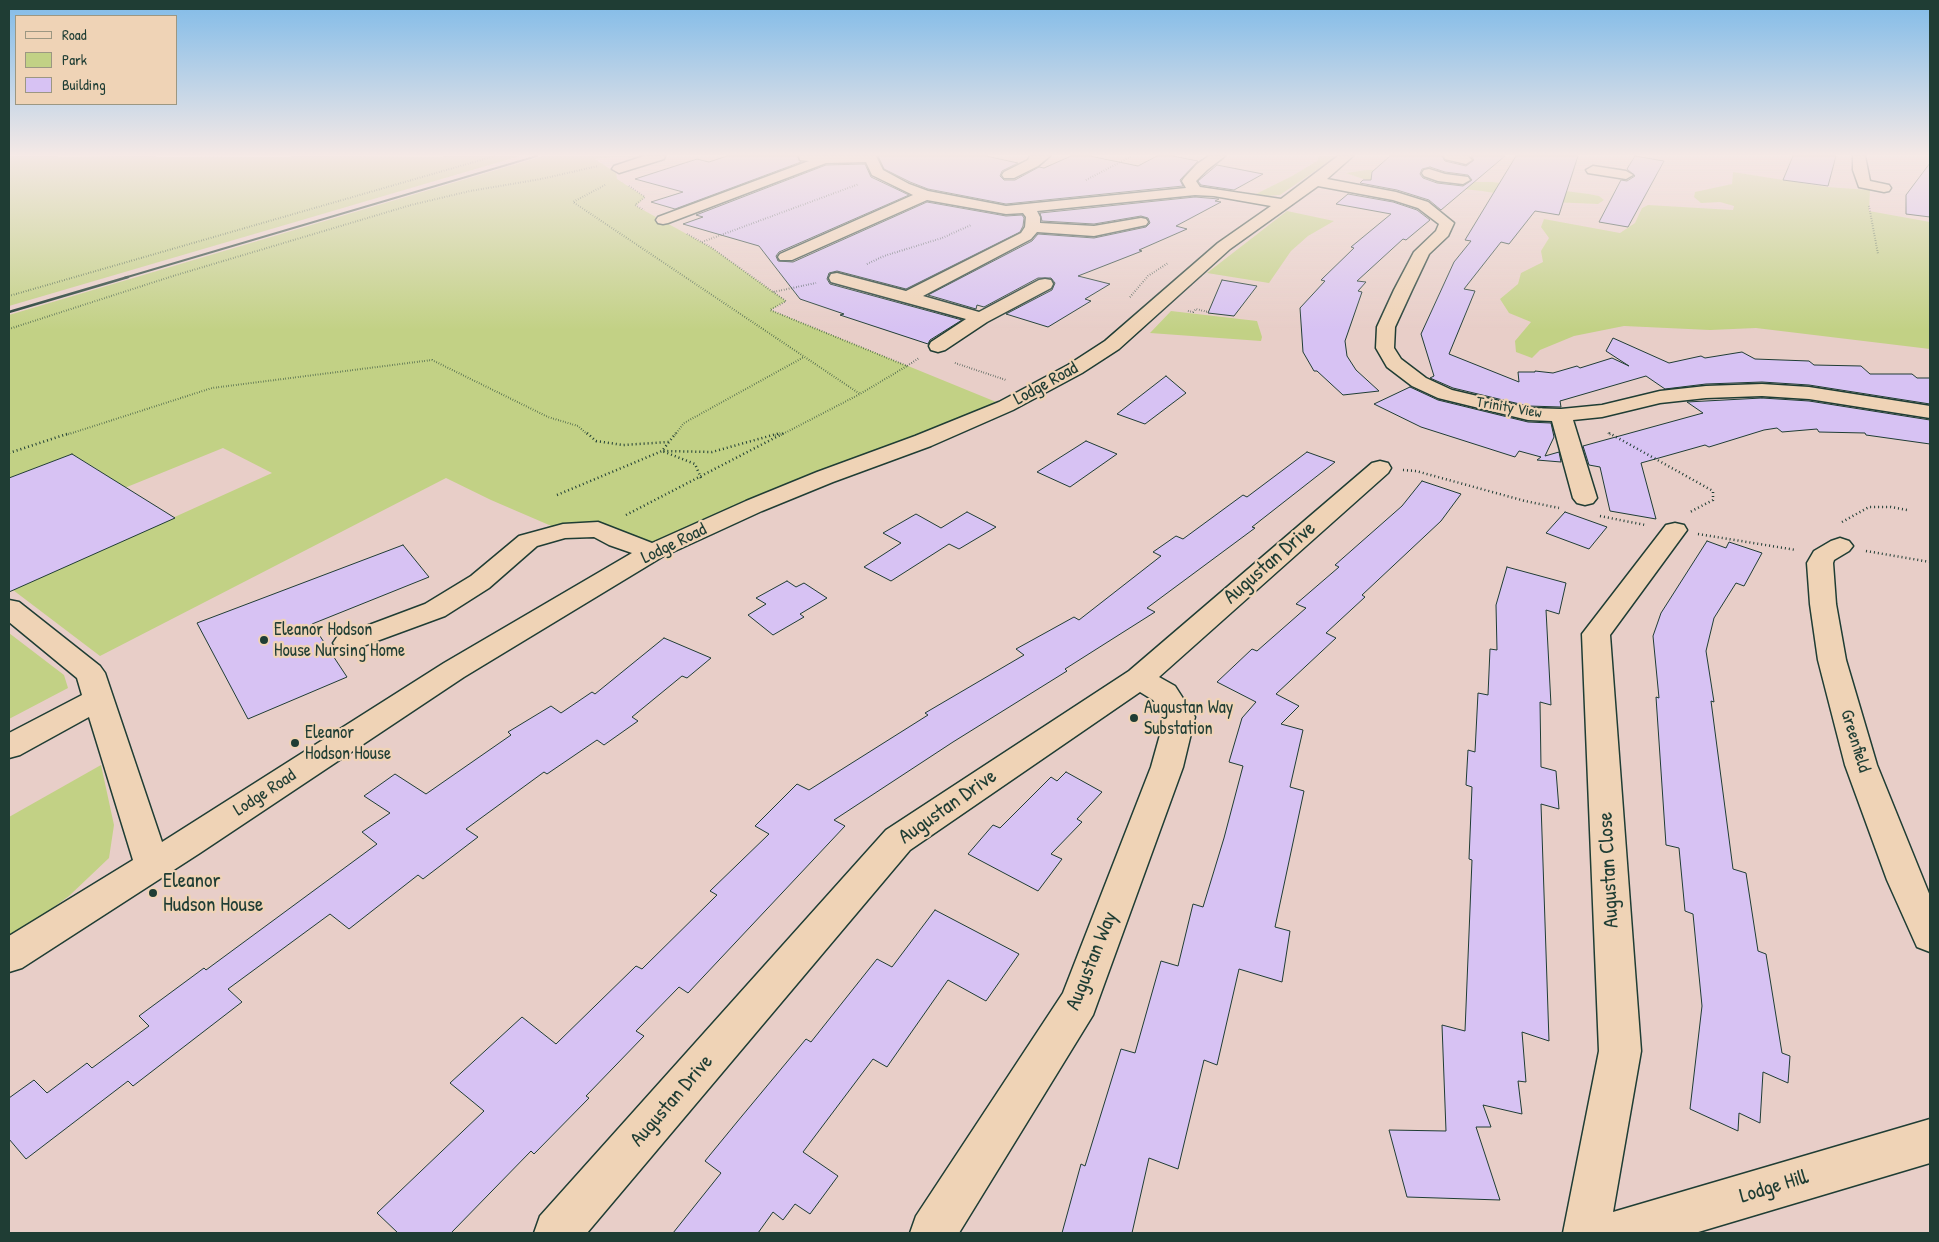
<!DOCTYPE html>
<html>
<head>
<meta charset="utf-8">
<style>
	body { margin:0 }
	#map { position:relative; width:1939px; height:1242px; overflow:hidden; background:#e8cec8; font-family:"Patrick Hand",sans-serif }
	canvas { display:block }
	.frame { position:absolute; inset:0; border:10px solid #1f3d34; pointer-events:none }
	.legend { position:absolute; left:15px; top:15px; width:162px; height:90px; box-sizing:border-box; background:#efd3b6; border:1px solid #9c9782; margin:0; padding:6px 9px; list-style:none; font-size:15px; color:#1f3d34 }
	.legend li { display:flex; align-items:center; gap:10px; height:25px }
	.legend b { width:25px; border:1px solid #9c9782 }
</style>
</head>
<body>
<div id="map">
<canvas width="1939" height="1242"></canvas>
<div class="frame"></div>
<ul class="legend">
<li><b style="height:6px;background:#efd3b6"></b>Road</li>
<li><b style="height:14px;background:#c2d185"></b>Park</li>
<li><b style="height:14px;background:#d7c2f3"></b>Building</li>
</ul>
</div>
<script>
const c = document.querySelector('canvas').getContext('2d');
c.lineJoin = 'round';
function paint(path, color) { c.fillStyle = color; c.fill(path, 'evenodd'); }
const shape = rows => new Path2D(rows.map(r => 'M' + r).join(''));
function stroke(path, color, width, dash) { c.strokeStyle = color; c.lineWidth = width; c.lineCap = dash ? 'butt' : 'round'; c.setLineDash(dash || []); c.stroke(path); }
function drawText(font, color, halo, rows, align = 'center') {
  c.font = font + ' "Patrick Hand",sans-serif'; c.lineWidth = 4.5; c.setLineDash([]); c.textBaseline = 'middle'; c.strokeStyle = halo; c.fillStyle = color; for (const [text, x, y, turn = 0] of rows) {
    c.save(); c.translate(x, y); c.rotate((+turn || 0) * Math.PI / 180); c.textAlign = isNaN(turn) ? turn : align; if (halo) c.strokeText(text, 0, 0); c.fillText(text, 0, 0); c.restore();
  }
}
const green = shape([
	[9,156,209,157,520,156,9,306],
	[543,156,643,156,637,158,616,157,595,159,616,173,617,179,645,197,636,206,712,248,786,301,771,310,1006,406,653,552,618,540,563,531,491,500,446,478,100,656,13,590,272,473,223,448,122,489,97,469,72,454,9,478,9,315],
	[1319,156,1337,156,1280,195,1266,196,1256,194,1292,176,1317,161],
	[1366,170,1391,170,1458,182,1493,182,1589,194,1599,196,1604,200,1598,204,1552,202,1482,191,1453,188,1436,183,1434,180,1424,178,1369,181,1346,173],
	[1733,172,1827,187,1870,190,1869,211,1930,222,1930,349,1756,328,1710,330,1624,326,1574,336,1540,350,1532,358,1516,352,1515,341,1531,322,1509,313,1500,299,1518,284,1521,273,1543,262,1541,251,1549,238,1541,227,1544,219,1620,233,1635,223,1642,208,1648,205,1733,210,1734,206,1720,202,1701,203,1694,197,1695,192,1732,184],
	[1287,211,1334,221,1308,236,1291,251,1269,283,1207,273],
	[1171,311,1257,321,1262,337,1261,341,1150,333],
	[9,633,64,675,68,688,9,719],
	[101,765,114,825,109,858,69,896,9,940,9,817]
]);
const building = shape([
	[727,156,797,156,801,162,675,209,651,202,683,192,635,179,697,159,709,162,727,156],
	[878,156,986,156,1018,163,1002,171,1000,176,1004,180,1015,180,1039,167,1044,168,1071,156,1090,156,1138,166,1157,156,1173,156,1198,161,1180,180,1183,186,1006,204,928,189,910,182,884,169,878,156],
	[1390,156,1442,156,1445,161,1466,166,1474,160,1471,156,1505,156,1441,210,1429,200,1397,190,1360,183,1363,180,1371,180,1372,172,1390,156],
	[1430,167,1445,172,1468,175,1472,180,1463,186,1437,183,1423,178,1420,174,1422,169,1430,167],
	[1516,156,1578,156,1559,215,1535,211,1509,244,1501,242,1464,289,1475,291,1449,354,1519,382,1518,372,1535,372,1535,371,1553,373,1577,366,1580,368,1612,358,1629,366,1606,351,1613,338,1669,363,1701,356,1705,358,1742,352,1755,359,1809,361,1814,365,1861,366,1870,374,1912,374,1917,378,1930,378,1930,404,1809,385,1762,382,1706,384,1665,389,1646,376,1560,401,1561,407,1528,406,1453,388,1430,378,1434,376,1421,334,1454,262,1471,241,1465,240,1516,156],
	[1635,156,1664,161,1628,227,1599,222,1621,180,1627,181,1635,176,1627,169,1635,156],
	[1793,156,1836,156,1828,186,1783,180,1793,156],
	[1930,163,1930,217,1906,214,1906,195,1930,163],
	[865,164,871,177,909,195,779,252,776,256,778,261,793,262,927,202,1006,216,1022,215,1024,218,1023,226,1020,232,906,289,837,271,829,273,827,279,830,284,962,320,930,340,928,344,840,315,844,314,800,299,759,246,683,224,703,217,696,215,826,165,865,164],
	[1217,165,1263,174,1234,190,1201,185,1198,181,1217,165],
	[1348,194,1393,202,1417,210,1430,220,1406,240,1403,239,1357,281,1366,282,1358,291,1362,292,1345,341,1347,356,1356,370,1379,391,1343,395,1317,371,1314,371,1303,352,1300,308,1325,281,1321,280,1354,248,1351,247,1391,214,1336,204,1348,194],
	[1195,197,1219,199,1215,201,1221,202,1176,226,1187,229,1139,250,1142,251,1078,276,1110,284,1085,299,1091,301,1048,327,1006,314,1052,290,1055,283,1051,278,1038,278,984,307,977,305,976,309,928,295,1032,241,1038,234,1094,238,1146,227,1150,223,1148,218,1141,216,1094,224,1042,221,1040,213,1195,197],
	[1222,280,1257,286,1234,316,1208,313,1222,280],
	[1166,376,1186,393,1145,424,1117,414,1166,376],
	[1410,387,1438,400,1528,422,1551,423,1554,437,1545,456,1559,452,1561,462,1537,460,1541,457,1519,451,1515,457,1421,427,1374,404,1410,387],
	[1762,398,1809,401,1930,420,1930,444,1866,435,1865,433,1819,432,1817,429,1782,432,1777,428,1764,430,1709,447,1705,445,1641,463,1656,519,1610,511,1600,467,1589,465,1583,446,1703,413,1687,402,1762,398],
	[1086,441,1117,454,1070,487,1037,472,1086,441],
	[1307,452,1335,462,1252,527,1255,528,1147,608,1155,612,1065,669,1067,671,953,742,834,820,845,826,688,993,679,987,636,1031,644,1036,586,1096,589,1098,534,1154,531,1151,451,1233,398,1233,377,1213,484,1111,450,1083,522,1017,556,1044,636,966,642,969,717,895,710,891,769,834,755,826,797,784,809,790,928,715,925,713,1024,655,1016,649,1074,617,1079,620,1161,556,1153,552,1176,536,1183,539,1243,495,1247,497,1307,452],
	[72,454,175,518,9,592,9,478,72,454],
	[1422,481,1461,494,1441,521,1362,595,1365,597,1326,633,1336,638,1276,694,1299,706,1281,724,1303,730,1290,787,1304,791,1275,927,1290,931,1282,982,1239,969,1217,1065,1204,1060,1178,1169,1149,1158,1132,1233,1062,1233,1081,1164,1085,1166,1121,1049,1135,1053,1161,961,1178,966,1193,904,1203,907,1224,838,1243,766,1229,762,1242,718,1256,702,1217,682,1252,649,1257,651,1306,608,1296,604,1339,567,1335,565,1402,506,1422,481],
	[967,512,996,527,959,549,949,544,891,581,864,567,901,543,883,533,916,514,941,528,967,512],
	[1565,512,1607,527,1589,549,1546,533,1565,512],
	[1707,541,1726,548,1729,542,1762,553,1744,586,1736,583,1714,618,1706,651,1714,702,1711,701,1733,869,1746,873,1758,951,1766,954,1782,1053,1790,1056,1788,1083,1763,1072,1760,1123,1739,1113,1738,1131,1690,1109,1702,1006,1693,914,1685,911,1679,848,1666,845,1656,697,1659,698,1653,636,1661,613,1707,541],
	[403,545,429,577,312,624,347,677,248,719,197,623,403,545],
	[1507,567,1566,583,1559,614,1546,610,1551,705,1540,702,1541,767,1556,771,1559,809,1541,804,1549,1041,1522,1032,1526,1082,1518,1081,1522,1114,1483,1105,1491,1127,1476,1127,1500,1200,1407,1197,1389,1130,1446,1131,1442,1025,1465,1031,1472,860,1469,859,1472,787,1466,785,1468,750,1475,752,1478,693,1488,695,1490,649,1497,650,1496,605,1507,567],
	[787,581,796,587,804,583,827,598,800,614,804,617,773,635,748,615,766,604,756,598,787,581],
	[664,638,711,658,687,678,682,676,632,717,638,721,604,745,597,740,547,774,544,772,466,829,478,837,423,879,418,875,349,929,330,914,228,989,242,1002,133,1086,128,1081,26,1159,9,1139,9,1098,34,1080,47,1093,87,1063,92,1068,149,1026,139,1016,204,968,206,970,377,844,362,832,390,813,364,796,395,774,426,794,511,735,508,732,551,706,561,713,592,692,595,694,664,638],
	[1066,772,1102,792,1077,819,1082,822,1051,854,1062,859,1038,891,968,854,993,825,1000,828,1051,777,1057,781,1066,772],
	[935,910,1019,954,986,1001,948,980,887,1067,873,1059,803,1152,838,1176,810,1214,795,1204,783,1220,773,1212,758,1233,673,1233,721,1173,705,1161,737,1122,806,1039,811,1042,877,959,892,967,935,910]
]);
const pathFar1 = shape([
	[1086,180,1132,156],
	[605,185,573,202,860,394],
	[629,186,645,197,635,205,644,210],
	[1869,206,1878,254],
	[687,234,712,248,773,292,816,283],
	[702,242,859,184],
	[867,264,884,256,942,238,971,225],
	[773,292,786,301,770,310,907,366,919,358],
	[9,296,495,156],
	[1130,297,1148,276,1168,263],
	[1188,311,1193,312,1196,309,1208,312],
	[9,329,173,276,411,205,470,191,541,179,598,166],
	[955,363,1006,380],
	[1608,433,1611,435],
	[66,435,212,388,432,360,548,417,578,426,588,435],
	[675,435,684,423,804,357],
	[775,435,781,433],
	[781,435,860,394,907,366]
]);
const path = shape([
	[587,433,596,441,623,445,669,442],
	[1609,433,1713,491,1713,500,1690,512],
	[9,453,70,433],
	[1403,470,1416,471,1525,501,1559,508],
	[701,478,695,464,662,451,712,452,780,433],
	[557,495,662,451,676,433],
	[626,515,784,433],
	[1600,516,1645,525],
	[1842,522,1869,507,1891,507,1907,510],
	[1698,534,1796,550],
	[1866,551,1930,562]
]);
const minor = shape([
	[644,156,665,156,664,159,619,173,612,169,614,166,644,156],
	[799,156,876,156,883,170,909,184,928,191,1006,206,1186,188,1182,181,1184,178,1197,164,1209,156,1225,156,1207,170,1196,181,1200,187,1281,199,1338,156,1353,156,1327,179,1396,192,1428,202,1454,223,1448,236,1429,254,1412,290,1395,327,1394,348,1401,359,1426,378,1452,390,1528,408,1561,409,1602,405,1660,391,1706,386,1762,384,1809,387,1930,406,1930,418,1809,399,1762,396,1706,398,1660,403,1602,417,1573,420,1597,498,1593,503,1585,505,1577,503,1573,498,1552,421,1528,420,1438,398,1412,386,1387,367,1376,348,1377,327,1394,290,1414,252,1436,231,1439,224,1418,208,1393,200,1318,186,1230,249,1119,349,1082,373,1013,410,931,446,833,482,762,511,662,557,464,677,200,853,22,968,9,972,9,936,133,860,89,717,20,755,9,758,9,733,82,695,77,678,9,622,9,600,19,602,100,666,105,673,162,842,444,663,632,553,609,545,594,537,565,538,537,546,489,588,445,616,347,652,337,649,333,643,337,637,425,604,471,576,519,536,563,524,598,522,652,543,746,501,817,472,915,436,999,402,1068,365,1105,341,1218,243,1271,206,1214,196,1195,195,1037,211,1040,217,1040,223,1094,226,1141,218,1146,219,1148,222,1146,225,1094,236,1037,232,1031,239,923,296,979,312,1039,280,1045,279,1051,280,1053,284,1051,288,987,322,945,350,938,352,931,350,929,346,931,342,966,319,831,282,829,278,831,274,837,273,906,291,1021,233,1025,227,1026,217,1023,213,1006,214,927,200,792,260,780,260,778,257,780,254,913,195,872,175,866,162,826,163,668,223,663,224,658,223,656,220,658,217,809,161,800,160,799,156],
	[1030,156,1050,156,1038,166,1014,178,1004,178,1002,175,1004,172,1028,160,1030,156],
	[1444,156,1468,156,1472,160,1466,164,1445,159,1444,156],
	[1853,156,1865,156,1870,181,1889,185,1891,188,1889,191,1884,192,1859,187,1853,170,1853,156],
	[1593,166,1626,171,1633,175,1626,179,1588,173,1586,170,1593,166],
	[1429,169,1445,174,1468,177,1470,180,1463,184,1438,181,1424,176,1422,173,1424,170,1429,169],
	[1380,461,1388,463,1391,468,1388,473,1159,677,1175,686,1195,717,1183,767,1093,1015,959,1233,910,1233,916,1216,1063,993,1151,767,1165,717,1153,700,1140,692,910,850,587,1233,534,1233,540,1216,886,830,1129,671,1372,463,1380,461],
	[1675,523,1684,525,1687,530,1610,635,1641,1051,1613,1212,1930,1119,1930,1163,1695,1233,1563,1233,1599,1051,1582,634,1666,525,1675,523],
	[1840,538,1849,541,1853,546,1849,551,1834,560,1833,563,1836,604,1846,660,1877,765,1930,896,1930,952,1917,947,1887,880,1845,765,1818,660,1810,604,1807,563,1814,551,1831,541,1840,538]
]);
const railFar1 = shape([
	[124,278,537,156]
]);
const rail = shape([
	[9,312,128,277]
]);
const markers = [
	[264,640,5,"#1f3d34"],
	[1134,718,5,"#1f3d34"],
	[295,743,5,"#1f3d34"],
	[153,893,5,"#1f3d34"]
];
const farStreetnames = [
	["Trinity View",1509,408,10]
];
const streetNames = [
	["Lodge Road",1046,384,-29],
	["Lodge Road",674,544,-26],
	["Greenfield",1855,741,73],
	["Lodge Road",265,793,-33]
];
const poiNames = [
	["Eleanor Hodson",274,630],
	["House Nursing Home",274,651],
	["Augustan Way",1144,708],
	["Substation",1144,729],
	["Eleanor",305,733],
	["Hodson House",305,754]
];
const nearStreetnames = [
	["Augustan Drive",1270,563,-41],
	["Augustan Drive",948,807,-35],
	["Augustan Close",1609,870,-93],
	["Augustan Way",1092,961,-68],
	["Augustan Drive",672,1101,-49],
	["Lodge Hill",1774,1187,-17]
];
const nearPoinames = [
	["Eleanor",163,881],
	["Hudson House",163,905]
];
paint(green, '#c2d185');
paint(building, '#d7c2f3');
stroke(building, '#1f3d34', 1);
stroke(minor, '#1f3d34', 3);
stroke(pathFar1, '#1f3d34', 2, [0.5, 2]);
stroke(path, '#1f3d34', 2.5, [1, 3]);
paint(minor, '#efd3b6');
stroke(railFar1, '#1f3d34', 2);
stroke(rail, '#1f3d34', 2.5);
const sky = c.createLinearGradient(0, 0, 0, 330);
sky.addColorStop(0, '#81bbe8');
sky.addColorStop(0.47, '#f5e9e6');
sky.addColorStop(1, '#f5e9e600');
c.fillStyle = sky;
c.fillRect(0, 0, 1939, 330);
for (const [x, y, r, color] of markers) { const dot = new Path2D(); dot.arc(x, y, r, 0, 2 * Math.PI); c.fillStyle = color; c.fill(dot); stroke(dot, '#efd3b6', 2); }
drawText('15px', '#1f3d34', '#efd3b6', farStreetnames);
drawText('18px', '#1f3d34', '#efd3b6', streetNames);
drawText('18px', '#1f3d34', '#efd3b6', poiNames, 'left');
drawText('21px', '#1f3d34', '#efd3b6', nearStreetnames);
drawText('21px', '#1f3d34', '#efd3b6', nearPoinames, 'left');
</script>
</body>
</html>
